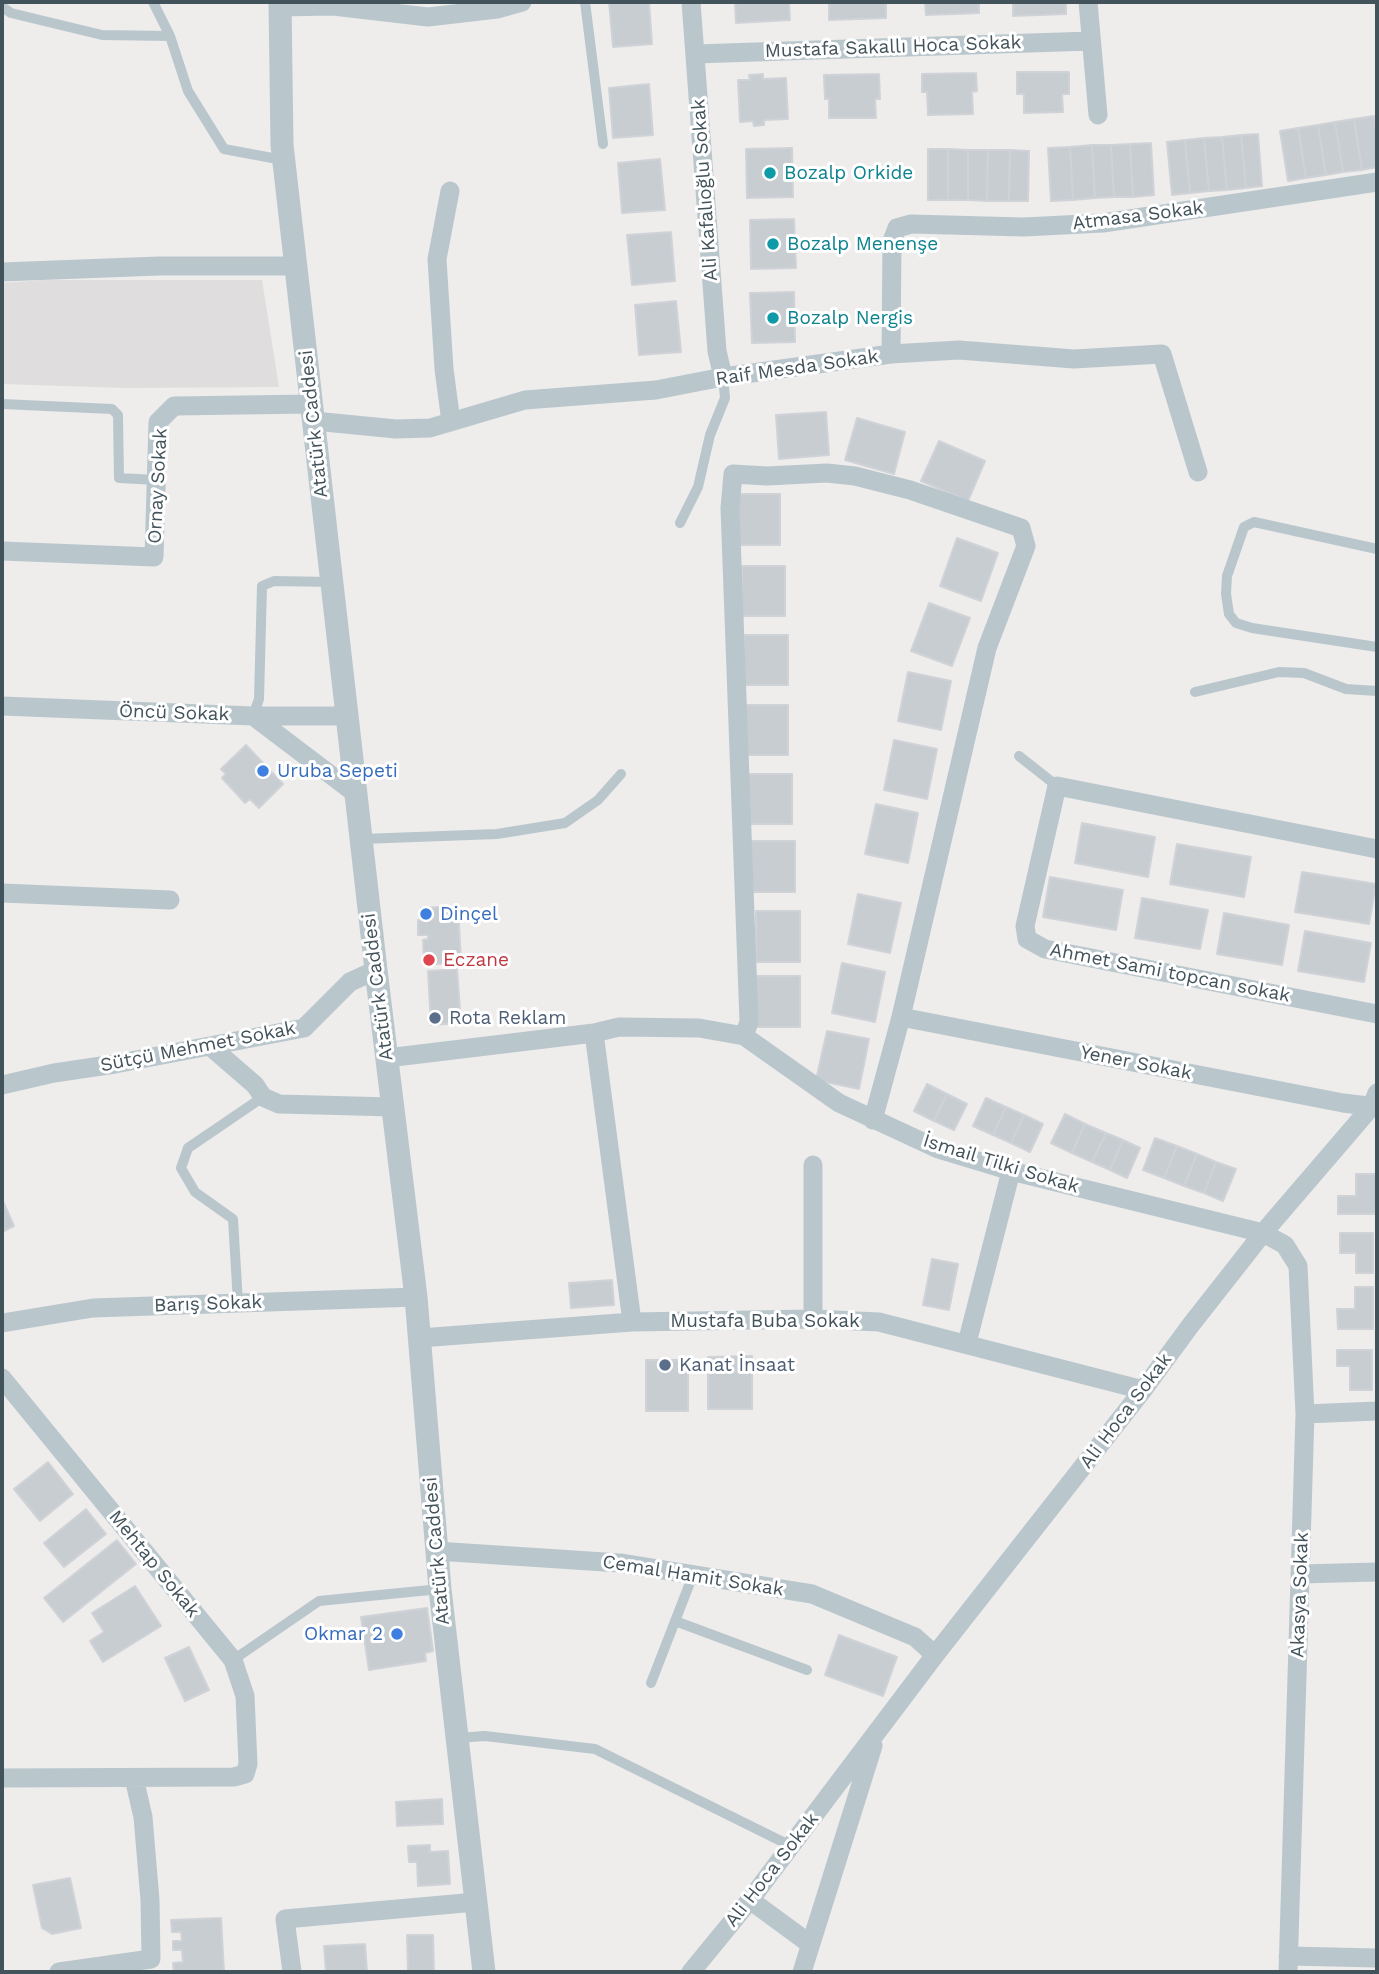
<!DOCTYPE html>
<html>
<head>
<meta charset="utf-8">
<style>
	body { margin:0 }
	#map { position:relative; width:1379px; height:1974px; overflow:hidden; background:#efecec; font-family:"Work Sans",sans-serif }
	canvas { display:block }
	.frame { position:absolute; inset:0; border:4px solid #43535b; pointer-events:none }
</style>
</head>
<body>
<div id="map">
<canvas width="1379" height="1974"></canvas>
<div class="frame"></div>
</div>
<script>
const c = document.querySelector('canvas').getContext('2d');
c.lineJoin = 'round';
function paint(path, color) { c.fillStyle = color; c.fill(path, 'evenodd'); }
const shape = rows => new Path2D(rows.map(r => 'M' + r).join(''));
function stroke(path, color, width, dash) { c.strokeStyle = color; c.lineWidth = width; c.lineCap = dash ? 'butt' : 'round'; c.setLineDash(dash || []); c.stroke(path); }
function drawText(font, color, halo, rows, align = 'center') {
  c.font = font + ' "Work Sans",sans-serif'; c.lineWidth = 6; c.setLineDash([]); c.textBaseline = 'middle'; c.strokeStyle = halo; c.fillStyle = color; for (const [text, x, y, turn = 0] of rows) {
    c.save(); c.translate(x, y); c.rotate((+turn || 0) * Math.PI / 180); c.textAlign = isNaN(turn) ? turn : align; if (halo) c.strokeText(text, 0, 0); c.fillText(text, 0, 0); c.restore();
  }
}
const education = shape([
	[46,280,262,280,279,387,124,388,2,384,2,283]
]);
const building = shape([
	[609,2,649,2,652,44,613,47,609,2],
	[735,2,789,2,790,20,736,23,735,2],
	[829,2,886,2,886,18,829,20,829,2],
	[925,2,979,2,979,13,926,15,925,2],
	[1013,2,1066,2,1066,14,1013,16,1013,2],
	[1017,72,1069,72,1069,94,1062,94,1063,112,1024,113,1024,94,1017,94,1017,72],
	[976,73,977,91,972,92,973,114,928,115,927,92,922,92,922,74,976,73],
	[763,74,763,79,786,78,788,119,764,120,764,125,754,126,753,121,740,122,738,80,750,80,749,75,763,74],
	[879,74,880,99,875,99,876,118,829,118,829,99,825,99,824,75,879,74],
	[649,84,653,135,613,138,609,88,649,84],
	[1374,116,1377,135,1377,167,1362,170,1354,119,1374,116],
	[1354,119,1362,170,1343,172,1335,122,1354,119],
	[1335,122,1343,172,1326,175,1318,125,1335,122],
	[1318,125,1326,175,1306,178,1298,128,1318,125],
	[1298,128,1306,178,1288,181,1280,131,1298,128],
	[1258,134,1262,186,1246,188,1241,135,1258,134],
	[1241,135,1246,188,1227,190,1222,137,1241,135],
	[1222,137,1227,190,1209,191,1204,138,1222,137],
	[1204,138,1209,191,1190,193,1185,140,1204,138],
	[1185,140,1190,193,1172,195,1167,142,1185,140],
	[1151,143,1154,195,1133,197,1130,144,1151,143],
	[1130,144,1133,197,1114,197,1111,145,1130,144],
	[1092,145,1095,198,1073,200,1070,147,1092,145],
	[1092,145,1111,145,1114,197,1095,198,1092,145],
	[1070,147,1073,200,1051,201,1048,148,1070,147],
	[792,148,793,197,747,198,746,149,792,148],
	[928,149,948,149,948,200,928,200,928,149],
	[948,149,968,150,968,200,948,200,948,149],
	[968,150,988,150,987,201,968,200,968,150],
	[988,150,1010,150,1009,201,987,201,988,150],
	[1010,150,1029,151,1028,201,1009,201,1010,150],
	[660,159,665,210,622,213,618,163,660,159],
	[794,219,796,268,751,269,750,220,794,219],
	[671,232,675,281,632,285,627,235,671,232],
	[794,292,795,342,752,343,750,293,794,292],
	[676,301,681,352,639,355,635,305,676,301],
	[826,412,829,455,779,459,776,415,826,412],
	[857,418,905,432,894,474,845,460,857,418],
	[939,441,985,461,968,501,921,481,939,441],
	[736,494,780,494,780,545,736,545,736,494],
	[957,538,998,553,981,601,940,586,957,538],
	[742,566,785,566,785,616,742,616,742,566],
	[929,603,970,618,952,666,911,651,929,603],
	[744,635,788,635,788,685,744,685,744,635],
	[908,672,951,681,941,730,898,721,908,672],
	[744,705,788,705,788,755,744,755,744,705],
	[894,740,937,749,927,799,884,790,894,740],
	[246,745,283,784,259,808,250,799,245,803,222,778,226,774,221,769,246,745],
	[748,774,792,774,792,824,748,824,748,774],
	[876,804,918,813,908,863,865,854,876,804],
	[1082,823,1155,837,1148,877,1075,863,1082,823],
	[751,841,795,841,795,892,751,892,751,841],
	[1177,844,1251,857,1244,897,1170,884,1177,844],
	[1302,872,1376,884,1369,924,1295,912,1302,872],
	[1050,877,1123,890,1116,930,1043,917,1050,877],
	[858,894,901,903,890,953,848,944,858,894],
	[1142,898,1208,910,1200,949,1135,938,1142,898],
	[458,906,461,962,424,965,423,940,428,939,428,935,418,935,418,920,422,920,421,908,458,906],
	[756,911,800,911,800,962,756,962,756,911],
	[1224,913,1289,925,1282,965,1217,954,1224,913],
	[1305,931,1371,943,1364,982,1298,971,1305,931],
	[842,963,885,972,875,1022,832,1013,842,963],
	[457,969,461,1023,431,1025,428,971,457,969],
	[756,976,800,976,800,1027,756,1027,756,976],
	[827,1031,869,1039,859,1089,816,1080,827,1031],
	[927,1084,947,1094,934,1121,914,1111,927,1084],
	[947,1094,967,1104,954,1130,934,1121,947,1094],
	[986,1098,1006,1107,993,1135,973,1126,986,1098],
	[1006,1107,1024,1115,1011,1143,993,1135,1006,1107],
	[1065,1114,1085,1124,1072,1153,1051,1143,1065,1114],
	[1024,1115,1043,1124,1030,1152,1011,1143,1024,1115],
	[1085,1124,1106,1133,1092,1162,1072,1153,1085,1124],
	[1106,1133,1123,1140,1110,1170,1092,1162,1106,1133],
	[1155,1138,1177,1146,1164,1178,1143,1170,1155,1138],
	[1123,1140,1140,1148,1127,1178,1110,1170,1123,1140],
	[1177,1146,1197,1154,1184,1186,1164,1178,1177,1146],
	[1197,1154,1216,1162,1204,1193,1184,1186,1197,1154],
	[1216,1162,1236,1169,1223,1201,1204,1193,1216,1162],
	[1356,1174,1376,1174,1376,1214,1338,1214,1338,1196,1356,1196,1356,1174],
	[2,1199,14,1226,2,1232,2,1199],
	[1340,1233,1373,1233,1373,1273,1356,1273,1356,1253,1340,1253,1340,1233],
	[932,1259,958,1264,949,1310,923,1305,932,1259],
	[612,1280,614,1305,571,1308,569,1283,612,1280],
	[1355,1287,1373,1287,1373,1329,1338,1329,1337,1309,1355,1309,1355,1287],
	[1337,1350,1372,1350,1372,1390,1350,1390,1350,1366,1337,1366,1337,1350],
	[752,1356,752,1409,708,1409,708,1357,752,1356],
	[646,1360,688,1360,688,1411,646,1411,646,1360],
	[48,1462,73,1494,40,1521,14,1489,48,1462],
	[86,1509,106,1534,64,1567,44,1543,86,1509],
	[117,1540,136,1564,63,1622,44,1598,117,1540],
	[135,1586,161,1626,103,1662,90,1641,104,1632,92,1613,135,1586],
	[427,1608,433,1651,425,1653,426,1661,369,1670,361,1617,427,1608],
	[839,1635,897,1657,883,1696,825,1675,839,1635],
	[189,1647,209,1690,185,1701,165,1658,189,1647],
	[442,1799,443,1824,397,1826,396,1802,442,1799],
	[430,1845,430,1852,448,1851,450,1884,418,1886,417,1862,409,1862,408,1846,430,1845],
	[70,1878,81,1928,52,1934,42,1928,33,1885,70,1878],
	[221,1918,224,1972,174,1972,173,1963,183,1962,182,1950,173,1950,173,1941,182,1941,181,1932,172,1932,171,1920,221,1918],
	[407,1935,433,1935,434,1972,408,1972,407,1935],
	[365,1944,367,1972,326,1972,324,1946,365,1944]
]);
const service = shape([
	[153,2,170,36,188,91,224,149,283,160],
	[585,2,603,144],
	[2,7,11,13,102,35,170,36],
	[2,404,112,409,118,415,119,478,156,480],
	[680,523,698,487,710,435,725,398,723,377],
	[1377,549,1254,522,1244,527,1227,576,1226,594,1229,614,1236,623,1252,628,1377,647],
	[1195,692,1279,672,1304,673,1346,689,1377,691],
	[253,716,259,699,262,586,274,581,332,582],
	[1019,756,1057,786],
	[362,839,497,834,565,823,598,800,621,774],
	[238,1303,233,1219,195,1192,181,1168,188,1148,263,1097],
	[675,1621,807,1670],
	[233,1660,319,1601,440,1589],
	[651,1683,693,1575],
	[457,1738,485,1736,595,1749,791,1846]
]);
const minor = shape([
	[691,2,717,351,723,377],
	[1088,2,1098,115],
	[280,7,333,6,428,17,497,9,522,2],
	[695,54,1091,41],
	[450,191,437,259,444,369,451,422],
	[2,272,159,266,296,266],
	[891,354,892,241,897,228,911,224,1024,227,1103,223,1377,182],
	[314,421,396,429,430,428,525,400,656,390,723,377,891,354,959,350,1074,359,1162,354,1198,472],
	[2,551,154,557,158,422,174,406,312,404],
	[2,706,253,716,347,716],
	[253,716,356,794],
	[1377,849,1057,786,1025,926,1027,939,1045,949,1377,1014],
	[2,893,170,900],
	[901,1017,1343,1103,1377,1107],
	[594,1033,632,1322],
	[744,1036,749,1022,730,508,733,474,767,476,827,473,855,476,910,490,1021,528,1026,546,987,648,901,1017,873,1120],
	[211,1047,255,1085,263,1097,279,1104,393,1107],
	[387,1058,594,1033,619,1027,699,1028,744,1036,839,1103,938,1149,1011,1171,1263,1233,1285,1245,1298,1266,1305,1414,1288,1972],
	[2,1085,54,1073,115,1064,304,1028,350,982,376,970],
	[813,1165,813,1319],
	[2,1323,93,1308,416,1297],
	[420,1338,632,1322,813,1319,879,1322,1143,1390],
	[967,1343,1011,1171],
	[2,1378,233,1660,245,1696,248,1764,245,1774,234,1777,2,1778],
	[1305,1414,1377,1411],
	[436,1551,620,1563,812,1594,915,1637,935,1655],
	[1300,1574,1377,1572],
	[750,1900,810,1944],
	[1288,1956,1377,1958],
	[59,1972,151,1959,150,1900,143,1817,134,1778],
	[292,1972,285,1919,476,1902],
	[691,1972,750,1900,935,1655,1143,1390,1190,1326,1263,1233,1372,1106,1377,1093],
	[802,1972,873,1746]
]);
const tertiary = shape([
	[280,2,282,145,376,970,416,1297,440,1589,484,1972]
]);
const markers = [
	[770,173,7,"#0f9aa8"],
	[773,244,7,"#0f9aa8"],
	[773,318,7,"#0f9aa8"],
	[263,771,7,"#3f7fe0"],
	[426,914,7,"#3f7fe0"],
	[429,960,7,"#e0444e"],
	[435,1018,7,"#5c6f8a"],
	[665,1365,7,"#5c6f8a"],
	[397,1634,7,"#3f7fe0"]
];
const streetNames = [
	["Mustafa Sakallı Hoca Sokak",893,47,-2],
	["Ali Kafalıoğlu Sokak",705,190,-94],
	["Atmasa Sokak",1138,216,-7],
	["Raif Mesda Sokak",797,368,-8],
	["Atatürk Caddesi",314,424,-96],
	["Ornay Sokak",158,486,-87],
	["Öncü Sokak",174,713,2],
	["Ahmet Sami topcan sokak",1170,973,11],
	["Atatürk Caddesi",378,987,-97],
	["Sütçü Mehmet Sokak",198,1047,-11],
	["Yener Sokak",1136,1063,11],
	["İsmail Tilki Sokak",1001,1164,17],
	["Barış Sokak",208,1304,-2],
	["Mustafa Buba Sokak",765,1321],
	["Ali Hoca Sokak",1126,1411,-53],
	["Atatürk Caddesi",437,1551,-95],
	["Mehtap Sokak",154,1564,51],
	["Cemal Hamit Sokak",693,1576,9],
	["Akasya Sokak",1300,1595,-88],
	["Ali Hoca Sokak",772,1870,-52]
];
const cultureNames = [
	["Bozalp Orkide",784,173],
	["Bozalp Menenşe",787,244],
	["Bozalp Nergis",787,318]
];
const shopNames = [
	["Uruba Sepeti",277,771],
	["Dinçel",440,914],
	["Okmar 2",383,1634,"right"]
];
const healthNames = [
	["Eczane",443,960]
];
const serviceNames = [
	["Rota Reklam",449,1018],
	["Kanat İnsaat",679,1365]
];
paint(education, '#e0ddde');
paint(building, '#c8cdd2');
stroke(building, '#cfd3d8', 2);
stroke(service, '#b9c7cd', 10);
stroke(minor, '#b9c7cd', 19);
stroke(tertiary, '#b9c7cd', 23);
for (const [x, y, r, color] of markers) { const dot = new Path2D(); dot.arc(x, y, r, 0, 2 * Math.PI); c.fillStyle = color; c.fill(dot); stroke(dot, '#fff', 2.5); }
drawText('19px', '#43535b', '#fff', streetNames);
drawText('19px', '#0d838f', '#fff', cultureNames, 'left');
drawText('19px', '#366cbe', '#fff', shopNames, 'left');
drawText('19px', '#be3a42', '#fff', healthNames, 'left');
drawText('19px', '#4e5e75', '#fff', serviceNames, 'left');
</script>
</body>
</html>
